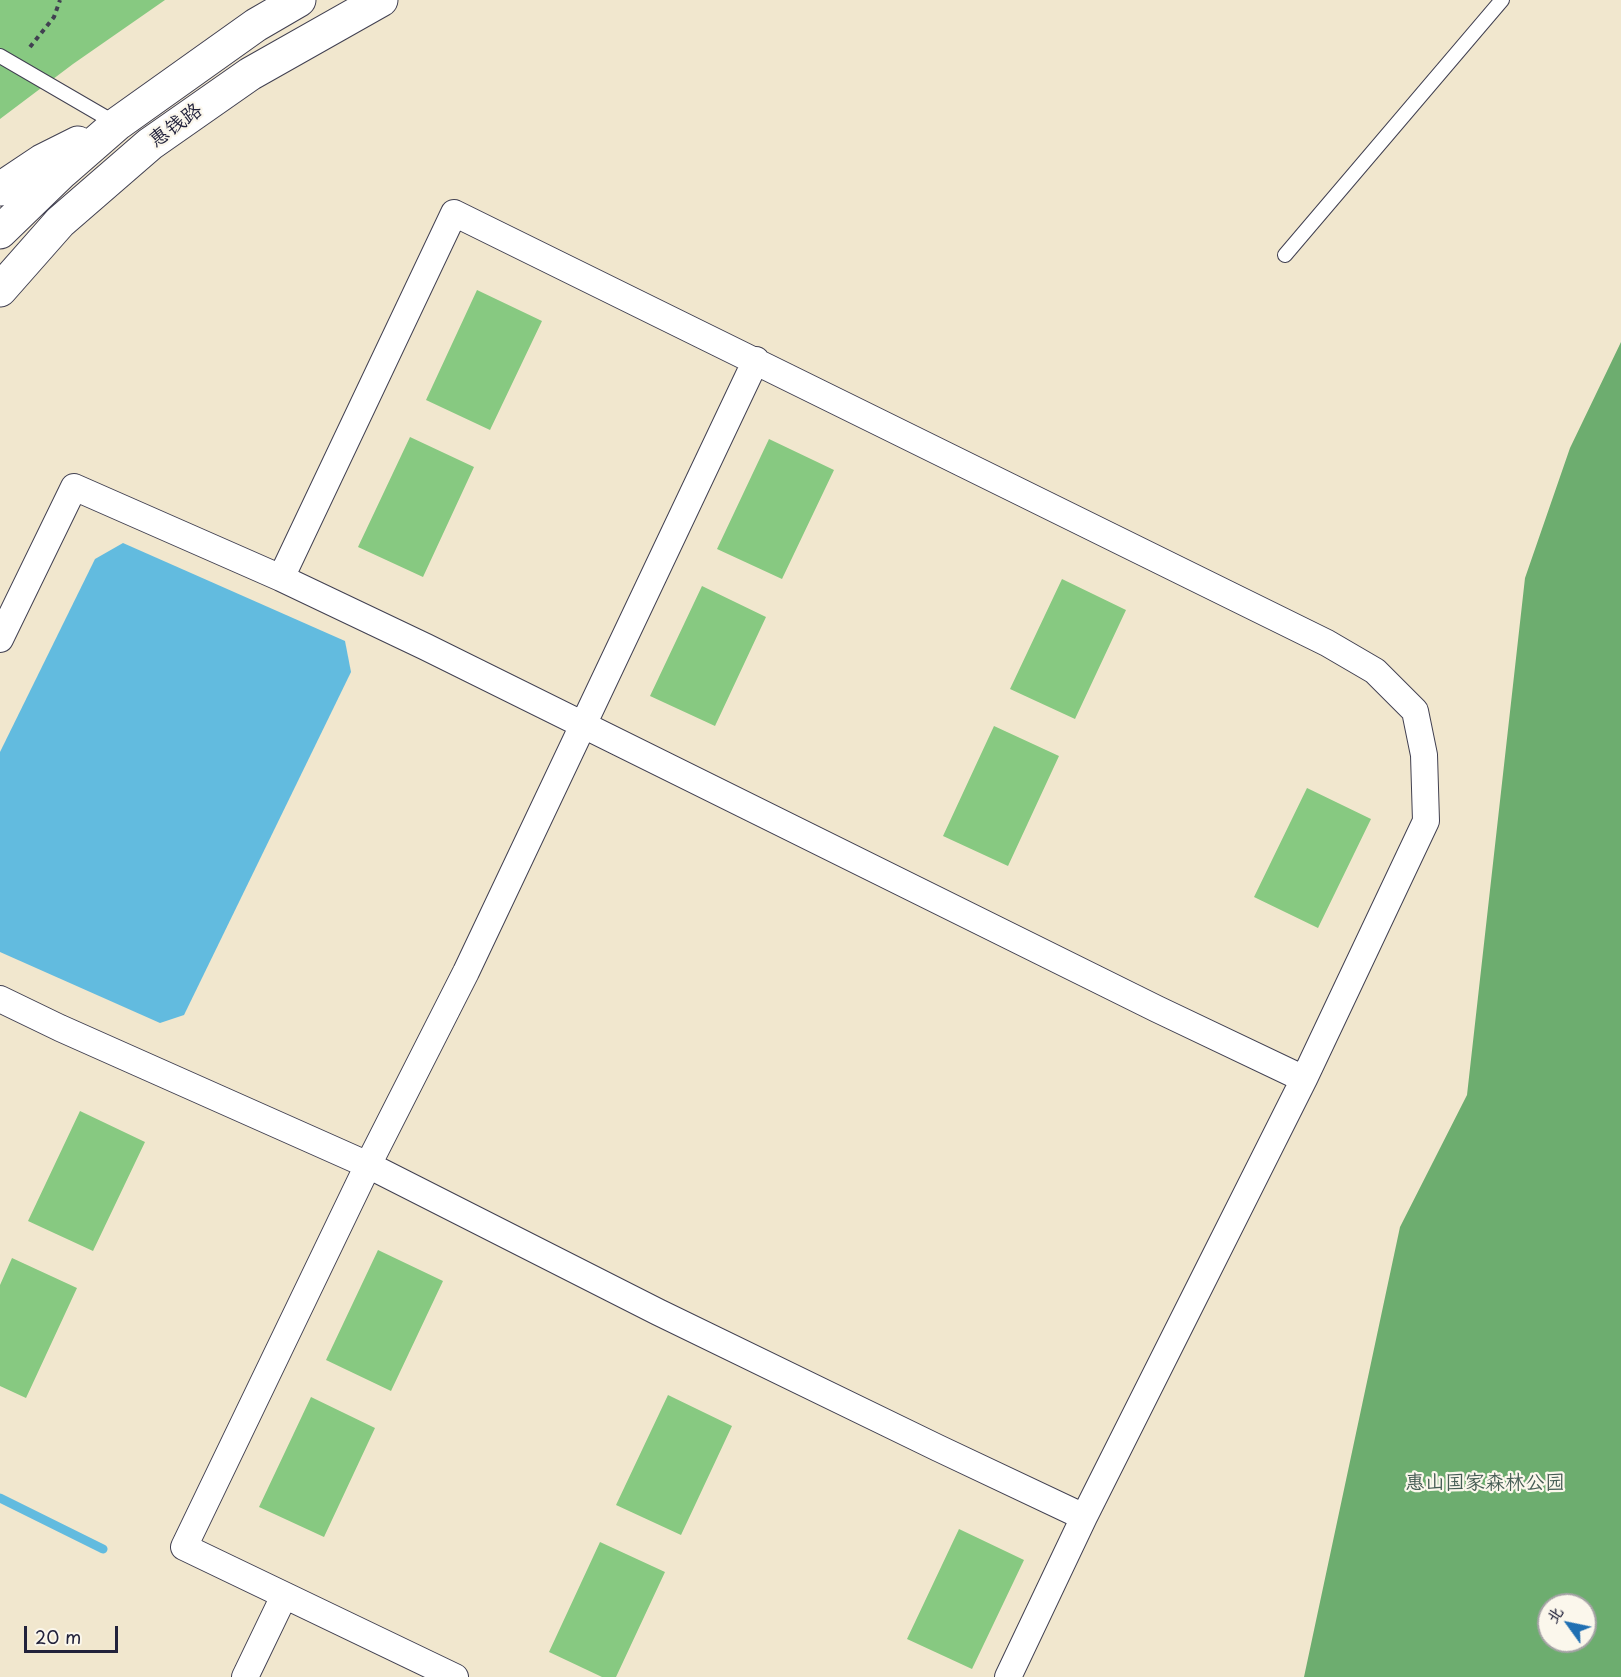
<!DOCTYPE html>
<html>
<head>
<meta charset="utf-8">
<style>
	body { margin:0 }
	#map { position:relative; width:1621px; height:1677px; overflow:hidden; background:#f1e7ce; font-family:"Playpen Sans","LXGW WenKai TC",sans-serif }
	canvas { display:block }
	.north { position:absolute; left:1537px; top:1593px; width:60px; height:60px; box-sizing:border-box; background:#fbf7ec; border:2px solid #a4a2a5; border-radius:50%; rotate:303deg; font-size:16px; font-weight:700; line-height:24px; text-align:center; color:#22223b }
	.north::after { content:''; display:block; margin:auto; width:21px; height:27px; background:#1f6fb2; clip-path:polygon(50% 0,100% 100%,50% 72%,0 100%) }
	.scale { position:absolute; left:24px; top:1626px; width:94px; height:27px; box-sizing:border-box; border:3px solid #22223b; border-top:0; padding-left:8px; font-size:18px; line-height:21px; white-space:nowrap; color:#22223b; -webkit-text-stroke:4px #fbf7ec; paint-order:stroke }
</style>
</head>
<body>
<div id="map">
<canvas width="1621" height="1677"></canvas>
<div class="north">北</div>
<div class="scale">20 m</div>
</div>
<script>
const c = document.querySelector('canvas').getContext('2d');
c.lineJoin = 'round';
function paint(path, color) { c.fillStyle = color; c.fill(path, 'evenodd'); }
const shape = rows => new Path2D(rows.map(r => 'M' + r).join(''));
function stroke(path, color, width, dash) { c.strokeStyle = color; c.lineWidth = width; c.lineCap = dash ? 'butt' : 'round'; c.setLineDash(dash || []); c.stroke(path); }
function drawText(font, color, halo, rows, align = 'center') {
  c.font = font + ' "Playpen Sans","LXGW WenKai TC",sans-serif'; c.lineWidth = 4.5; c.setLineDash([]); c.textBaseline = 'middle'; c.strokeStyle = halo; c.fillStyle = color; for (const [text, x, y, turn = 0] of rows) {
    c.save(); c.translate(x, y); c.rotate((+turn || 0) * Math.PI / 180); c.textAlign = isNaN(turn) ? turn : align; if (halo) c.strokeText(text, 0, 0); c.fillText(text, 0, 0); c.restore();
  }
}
const green = shape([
	[0,0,165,0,73,64,0,119],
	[477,290,542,321,490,430,426,400],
	[410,437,474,467,423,577,358,547],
	[769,439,834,470,782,579,717,549],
	[1062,579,1126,610,1075,719,1010,689],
	[702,586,766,617,715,726,650,696],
	[994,726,1059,756,1008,866,943,836],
	[1307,788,1371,819,1318,928,1254,897],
	[80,1111,145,1142,93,1251,28,1221],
	[378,1250,443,1281,391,1391,326,1360],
	[12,1258,77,1288,26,1398,0,1386,0,1285],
	[668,1395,732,1426,681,1535,616,1505],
	[311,1397,375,1428,324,1537,259,1507],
	[959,1529,1024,1560,972,1669,907,1639],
	[600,1542,665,1572,616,1677,602,1677,549,1652]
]);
const forest = shape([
	[1621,342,1621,1677,1304,1677,1400,1227,1467,1095,1525,578,1570,448],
	[1549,1605,1585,1605,1585,1641,1549,1641]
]);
const water = shape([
	[123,543,345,641,351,672,184,1015,160,1023,0,952,0,752,95,559]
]);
const stream = shape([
	[0,1498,103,1549]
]);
const path = shape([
	[30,47,54,17,60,0]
]);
const lane = shape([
	[0,56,117,124],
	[1285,255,1502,0]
]);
const street = shape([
	[281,578,454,213,1327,643,1375,671,1415,711,1424,755,1426,821,1304,1079,1084,1517,1008,1677],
	[0,639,74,487,281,578,426,647,1157,1009,1304,1079],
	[0,999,60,1028,368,1165,658,1312,938,1448,1084,1517],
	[245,1677,284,1596],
	[455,1677,184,1547,368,1165,466,972,756,360]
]);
const secondary = shape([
	[0,189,42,161,78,143],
	[0,232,62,172,117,124,256,25,299,0],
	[0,290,60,222,150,144,250,74,381,0]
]);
const streetNames = [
	["惠钱路",176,126,-36]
];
const parkNames = [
	["惠山国家森林公园",1485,1483]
];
paint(green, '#87c981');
paint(forest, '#6dad6f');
paint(water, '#62bbdf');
stroke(stream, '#62bbdf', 9);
stroke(lane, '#414051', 16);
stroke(street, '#414051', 28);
stroke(secondary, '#414051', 35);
stroke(path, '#414051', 4, [4.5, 4.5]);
stroke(lane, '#fff', 14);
stroke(street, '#fff', 26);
stroke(secondary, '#fff', 33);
drawText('20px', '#22223b', '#fbf7ec', streetNames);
drawText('20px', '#455c54', '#fbf7ec', parkNames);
</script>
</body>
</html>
